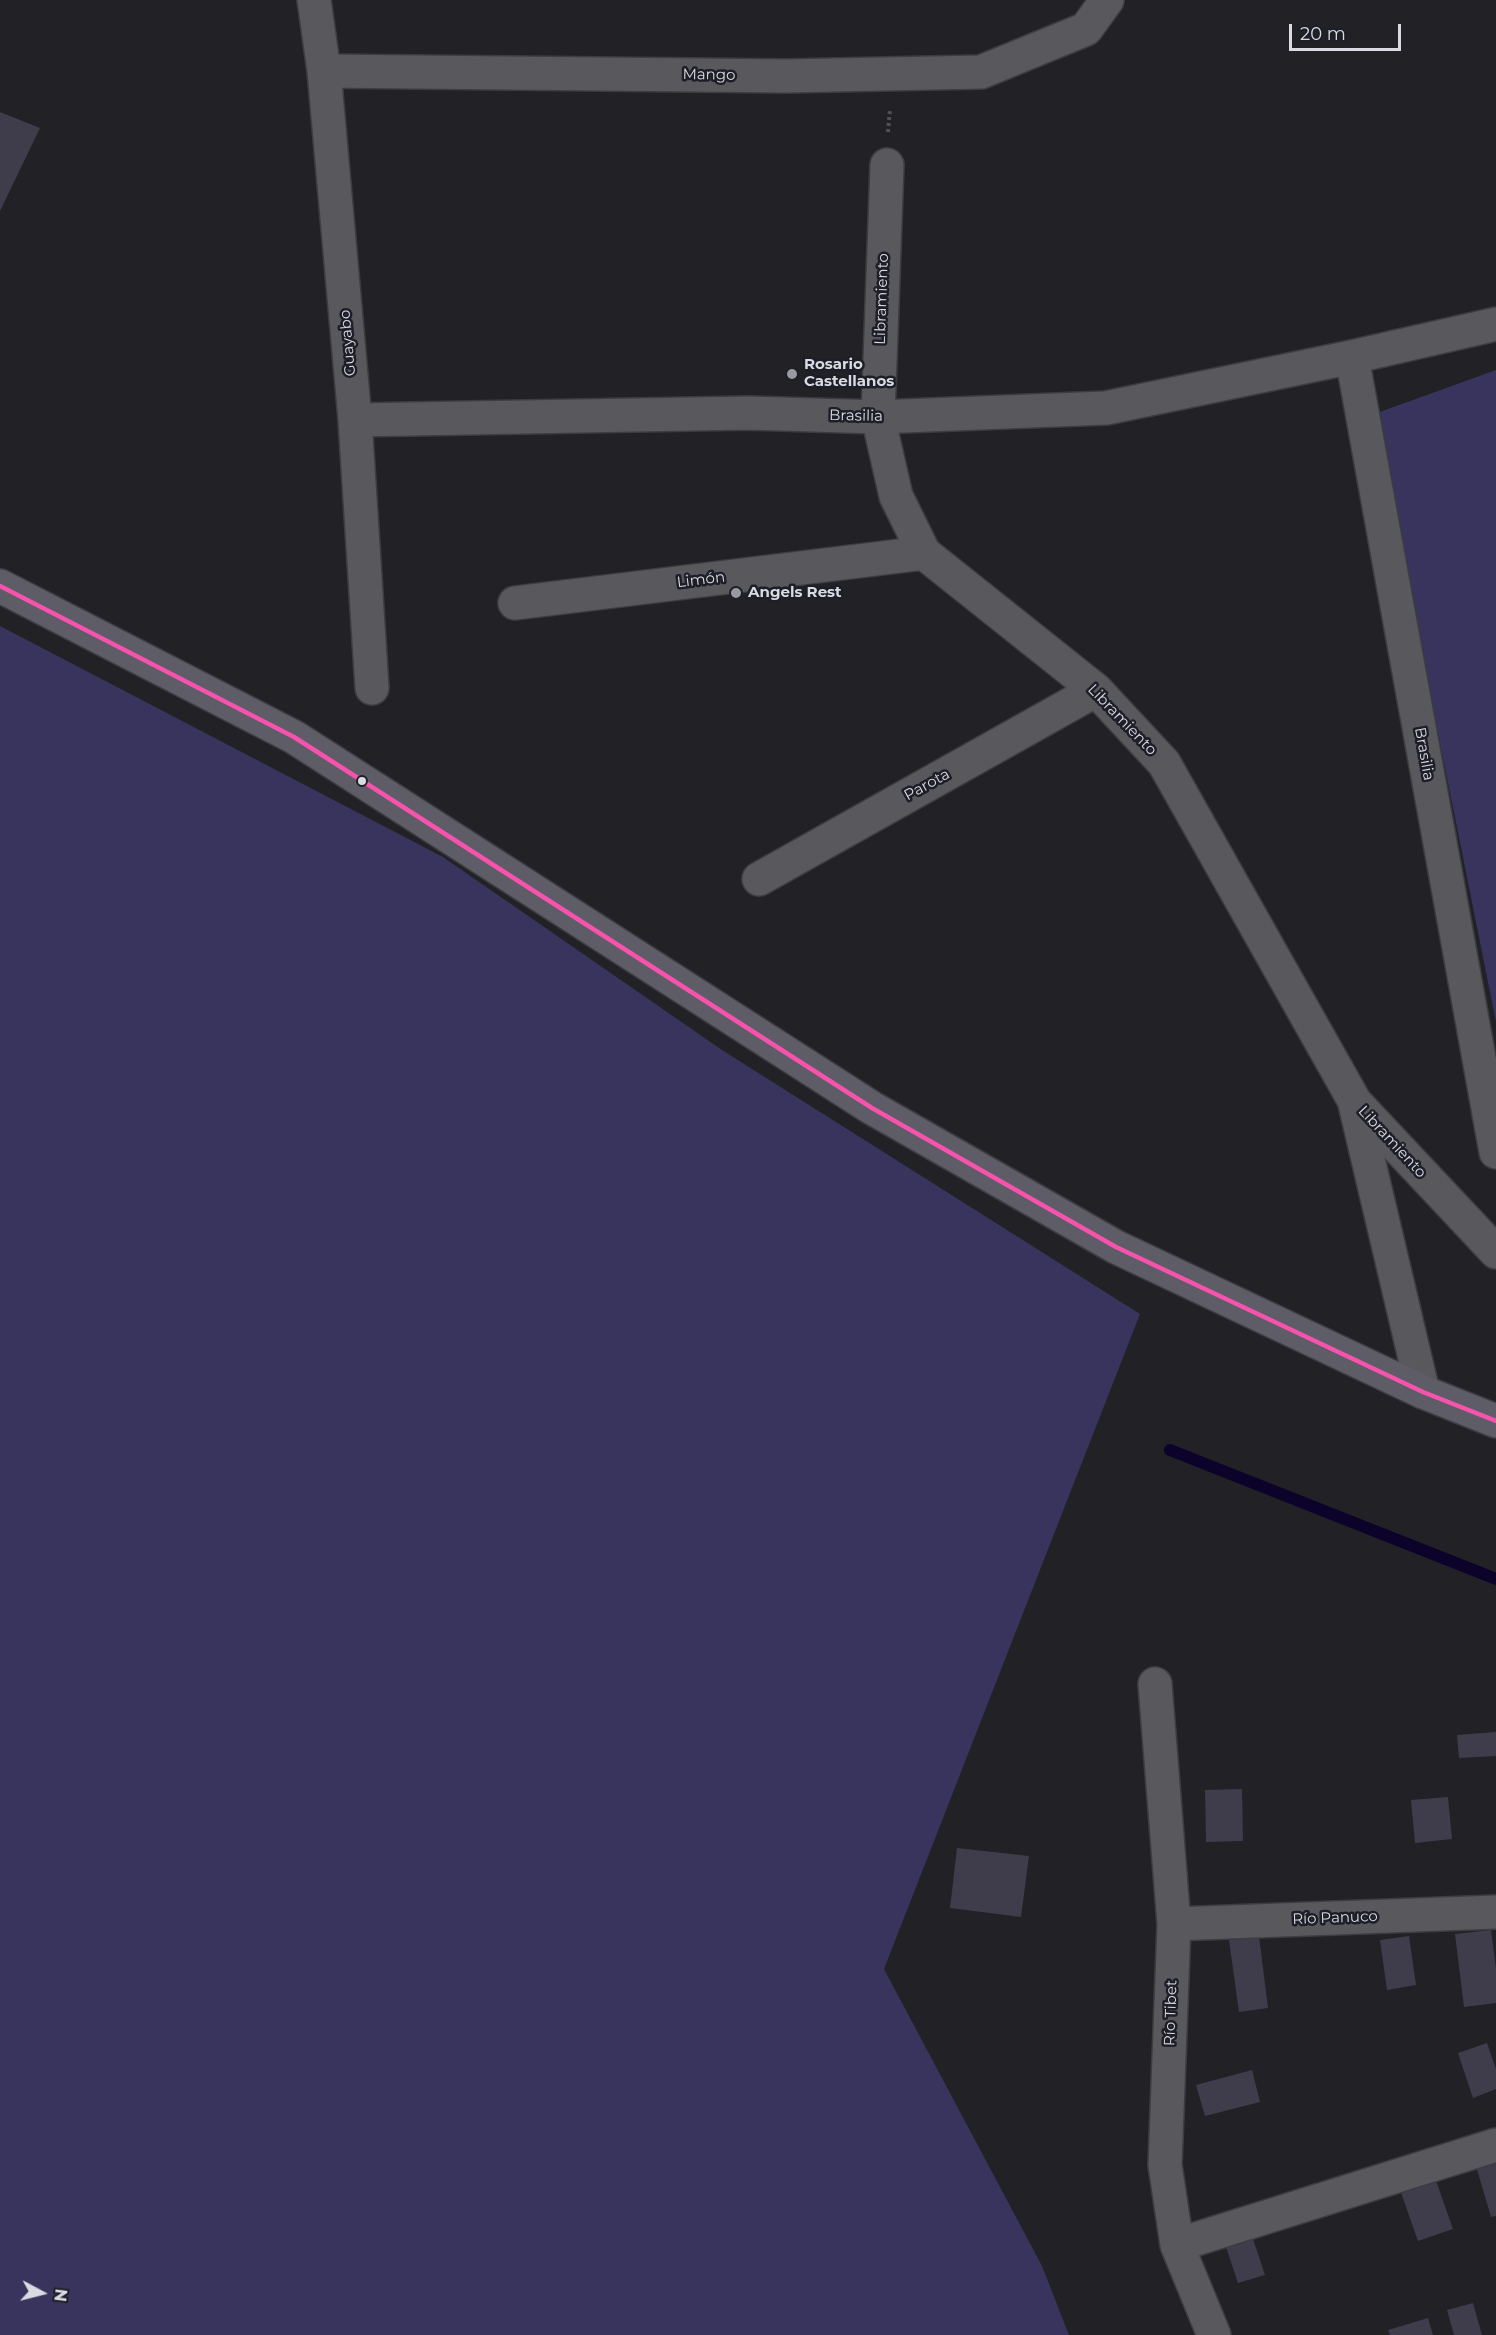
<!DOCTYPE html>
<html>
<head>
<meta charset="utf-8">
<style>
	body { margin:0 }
	#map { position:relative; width:1496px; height:2335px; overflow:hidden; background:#212126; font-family:Montserrat,sans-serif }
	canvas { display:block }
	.north { position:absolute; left:12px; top:2263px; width:60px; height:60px; -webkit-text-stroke:4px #1e1e29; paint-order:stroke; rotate:97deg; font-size:16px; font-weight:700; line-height:24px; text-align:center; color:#dadae2 }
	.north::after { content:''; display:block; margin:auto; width:21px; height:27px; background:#dadae2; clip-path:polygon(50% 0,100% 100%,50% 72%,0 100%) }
	.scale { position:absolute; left:1289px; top:24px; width:112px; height:27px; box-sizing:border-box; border:3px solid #dadae2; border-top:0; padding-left:8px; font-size:18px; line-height:21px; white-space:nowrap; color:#dadae2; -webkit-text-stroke:4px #1e1e29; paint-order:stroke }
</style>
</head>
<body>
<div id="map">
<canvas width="1496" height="2335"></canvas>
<div class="north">N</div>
<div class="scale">20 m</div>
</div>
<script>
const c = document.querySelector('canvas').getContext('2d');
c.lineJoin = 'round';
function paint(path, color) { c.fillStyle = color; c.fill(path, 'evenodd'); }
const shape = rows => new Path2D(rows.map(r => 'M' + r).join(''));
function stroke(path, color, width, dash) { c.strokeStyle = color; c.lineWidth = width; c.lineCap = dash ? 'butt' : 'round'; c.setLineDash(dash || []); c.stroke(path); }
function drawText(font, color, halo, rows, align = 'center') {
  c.font = font + ' Montserrat,sans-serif'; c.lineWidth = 5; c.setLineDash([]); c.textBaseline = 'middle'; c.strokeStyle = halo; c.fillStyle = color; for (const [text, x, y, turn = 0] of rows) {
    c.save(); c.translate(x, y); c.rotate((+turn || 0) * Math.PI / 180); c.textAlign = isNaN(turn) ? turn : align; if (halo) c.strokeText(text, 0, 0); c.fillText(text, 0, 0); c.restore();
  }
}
const green = shape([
	[1496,370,1496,1022,1374,414],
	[0,626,443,857,722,1050,1140,1314,884,1969,1042,2266,1069,2335,0,2335]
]);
const stream = shape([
	[1170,1450,1496,1579]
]);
const building = shape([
	[0,112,40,128,0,211],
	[1496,1732,1496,1756,1459,1758,1457,1735],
	[1242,1789,1243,1841,1206,1842,1205,1790],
	[1448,1797,1452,1839,1415,1843,1411,1800],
	[957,1848,1029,1856,1021,1917,950,1908],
	[1491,1930,1496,1969,1496,2003,1464,2007,1455,1934],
	[1259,1936,1268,2008,1239,2012,1229,1940],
	[1409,1936,1416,1985,1387,1990,1380,1940],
	[1487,2043,1496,2069,1496,2089,1473,2098,1458,2053],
	[1252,2070,1260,2102,1205,2116,1196,2085],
	[1496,2161,1496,2216,1491,2217,1476,2166],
	[1433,2172,1453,2229,1418,2241,1398,2184],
	[1252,2236,1265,2275,1238,2283,1225,2244],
	[1473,2303,1482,2335,1454,2335,1447,2310],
	[1428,2318,1433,2335,1390,2335,1388,2330]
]);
const path = shape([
	[888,132,890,109]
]);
const minor = shape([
	[314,0,324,71,355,420,372,688],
	[324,71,786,76,981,72,1086,29,1107,0],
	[887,165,878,417,896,496,924,553,1096,690,1164,763,1355,1102,1496,1252],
	[1352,357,1496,1152],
	[355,420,748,413,878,417,1106,408,1352,357,1496,324],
	[515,603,924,553],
	[759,879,1096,690],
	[1355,1104,1423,1392],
	[1155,1684,1174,1924,1165,2165,1177,2245,1214,2335],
	[1174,1924,1496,1912],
	[1177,2245,1496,2145]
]);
const primary = shape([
	[0,586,294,737,872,1108,1116,1247,1423,1392,1496,1421]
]);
const bus1 = shape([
	[0,586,294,737,872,1108,1116,1247,1423,1392,1496,1421]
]);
const markers = [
	[792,374,6,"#9999a0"],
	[736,593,6,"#9999a0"],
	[362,781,5,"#dadae2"]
];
const streetNames = [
	["Mango",709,75,1],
	["Libramiento",882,299,-88],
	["Guayabo",348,343,-95],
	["Brasilia",856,416,1],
	["Limón",701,580,-7],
	["Libramiento",1122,720,46],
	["Brasilia",1424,754,80],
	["Parota",927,785,-29],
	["Libramiento",1392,1142,47],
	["Río Panuco",1335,1918,-2],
	["Río Tibet",1171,2013,-88]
];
const poiNames = [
	["Rosario",804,365],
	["Castellanos",804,382],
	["Angels Rest",748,593]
];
paint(green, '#38345d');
stroke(stream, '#0c032b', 12);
paint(building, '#3f3d4c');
stroke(minor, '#3c3c41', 36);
stroke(primary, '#3c3c41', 36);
stroke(path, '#525256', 4, [3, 3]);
stroke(minor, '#58585d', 33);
stroke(primary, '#5d5c67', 33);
stroke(bus1, '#f653ac', 4.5);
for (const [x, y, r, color] of markers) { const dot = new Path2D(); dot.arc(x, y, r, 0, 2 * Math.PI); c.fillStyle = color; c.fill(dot); stroke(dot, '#1e1e29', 2); }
drawText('15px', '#dadae2', '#1e1e29', streetNames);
drawText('bold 15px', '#dadae2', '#1e1e29', poiNames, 'left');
</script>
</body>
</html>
